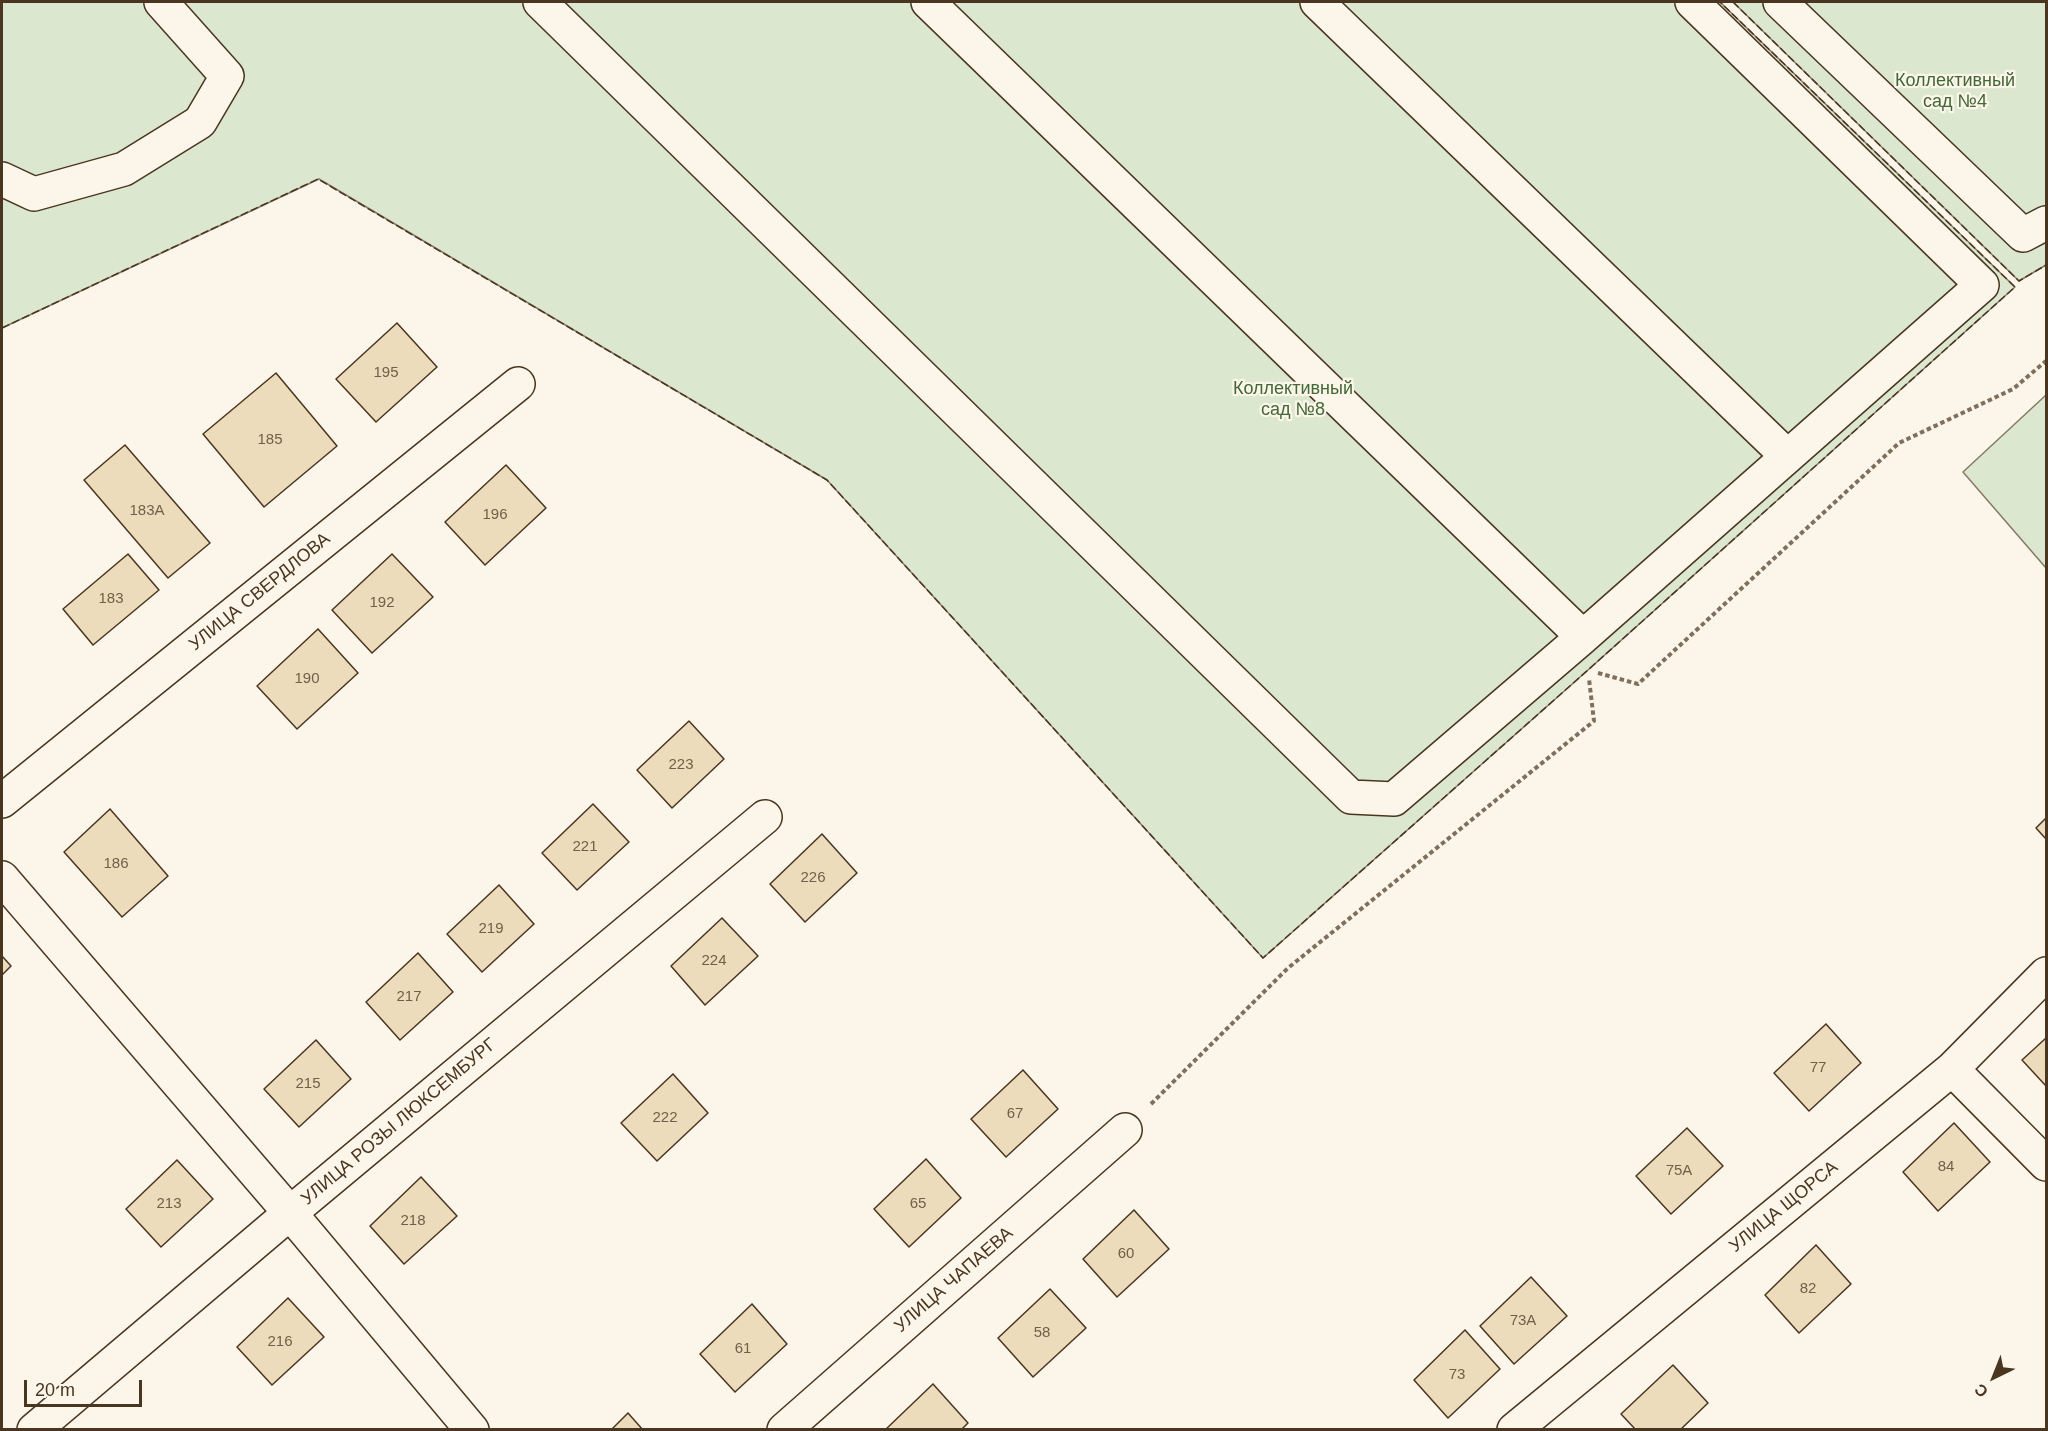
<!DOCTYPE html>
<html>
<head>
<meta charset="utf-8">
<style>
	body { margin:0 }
	#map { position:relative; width:2048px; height:1431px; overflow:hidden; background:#fbf6e9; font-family:Helvetica,sans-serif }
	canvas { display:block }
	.frame { position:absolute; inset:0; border:3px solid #4a3520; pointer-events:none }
	.north { position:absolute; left:1964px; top:1347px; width:60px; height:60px; -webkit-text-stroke:4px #fbf6e9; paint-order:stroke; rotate:223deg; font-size:16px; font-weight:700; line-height:24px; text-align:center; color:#4a3520 }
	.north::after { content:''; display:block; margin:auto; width:21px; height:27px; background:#4a3520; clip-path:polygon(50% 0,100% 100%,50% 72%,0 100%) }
	.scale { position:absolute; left:24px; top:1380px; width:118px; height:27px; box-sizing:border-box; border:3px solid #4a3520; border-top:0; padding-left:8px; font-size:18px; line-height:21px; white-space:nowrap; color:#4a3520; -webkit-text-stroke:4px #fbf6e9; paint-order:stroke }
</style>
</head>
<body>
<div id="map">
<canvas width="2048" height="1431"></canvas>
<div class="frame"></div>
<div class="north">С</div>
<div class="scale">20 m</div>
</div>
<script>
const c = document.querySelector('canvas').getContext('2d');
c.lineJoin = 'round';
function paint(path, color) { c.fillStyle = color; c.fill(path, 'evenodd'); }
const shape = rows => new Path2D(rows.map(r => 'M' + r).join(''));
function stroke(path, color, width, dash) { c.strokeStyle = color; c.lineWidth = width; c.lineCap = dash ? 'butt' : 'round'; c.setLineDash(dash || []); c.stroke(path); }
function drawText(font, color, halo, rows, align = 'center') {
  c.font = font + ' Helvetica,sans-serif'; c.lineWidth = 4.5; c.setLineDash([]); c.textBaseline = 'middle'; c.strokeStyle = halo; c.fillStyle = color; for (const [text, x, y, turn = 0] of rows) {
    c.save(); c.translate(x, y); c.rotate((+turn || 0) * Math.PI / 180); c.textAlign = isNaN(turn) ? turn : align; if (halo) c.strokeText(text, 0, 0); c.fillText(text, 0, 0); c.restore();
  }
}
const green = shape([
	[2,2,1720,2,2015,287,1588,670,1263,958,827,480,319,179,2,328,2,2],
	[1733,2,2046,2,2046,265,2019,281,1733,2],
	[2046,395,2046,568,1963,472,2046,395]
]);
const building = shape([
	[397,323,437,367,376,422,336,379,397,323],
	[276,373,337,446,264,507,203,434,276,373],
	[125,445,210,543,168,578,84,480,125,445],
	[506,465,546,508,485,565,445,522,506,465],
	[128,554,159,590,93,645,63,609,128,554],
	[392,554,433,597,372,653,332,610,392,554],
	[318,629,358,673,297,729,257,686,318,629],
	[689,721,724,759,672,808,637,770,689,721],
	[593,804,629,842,577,890,542,853,593,804],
	[110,809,168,876,122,917,64,852,110,809],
	[2046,818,2046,839,2036,828,2046,818],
	[822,834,857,873,805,922,770,884,822,834],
	[499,885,534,924,482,972,447,934,499,885],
	[722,918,758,956,705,1005,671,966,722,918],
	[418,953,453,992,400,1040,366,1002,418,953],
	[2,956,11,966,2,975,2,956],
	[1826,1024,1861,1063,1809,1111,1774,1073,1826,1024],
	[2046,1038,2046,1086,2022,1060,2046,1038],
	[316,1040,351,1079,299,1127,264,1089,316,1040],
	[1023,1070,1058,1109,1006,1157,971,1119,1023,1070],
	[673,1074,708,1113,657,1161,621,1123,673,1074],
	[1954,1123,1990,1162,1938,1211,1903,1172,1954,1123],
	[1687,1128,1723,1166,1671,1214,1636,1176,1687,1128],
	[926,1159,961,1198,909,1247,874,1209,926,1159],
	[177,1160,213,1199,161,1247,126,1209,177,1160],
	[421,1177,457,1216,404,1264,370,1226,421,1177],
	[1134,1210,1169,1249,1117,1297,1083,1259,1134,1210],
	[1816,1245,1851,1284,1799,1333,1765,1295,1816,1245],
	[1531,1277,1567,1316,1514,1364,1480,1326,1531,1277],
	[1050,1289,1086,1328,1033,1377,998,1338,1050,1289],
	[288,1298,324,1337,272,1385,237,1347,288,1298],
	[752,1304,787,1344,735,1392,700,1354,752,1304],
	[1465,1330,1500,1369,1448,1418,1414,1380,1465,1330],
	[1673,1365,1708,1403,1680,1430,1636,1430,1621,1414,1673,1365],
	[933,1384,968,1423,961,1430,885,1430,933,1384],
	[628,1413,643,1430,611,1430,628,1413]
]);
const path = shape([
	[1598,673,1638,684,1899,443,2013,389,2046,361],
	[1151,1104,1288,968,1594,721,1589,679]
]);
const minor = shape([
	[540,2,1351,797,1394,799,1583,637,928,2],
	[1317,2,1787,456],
	[1780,2,2023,235,2046,223],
	[2,179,34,194,124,169,200,122,227,76,161,2],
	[1583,637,1982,285,1692,2],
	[2,801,518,384],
	[2,878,290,1213,472,1430],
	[1952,1069,2046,1164],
	[34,1430,290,1213,765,817],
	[784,1430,1125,1130],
	[1514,1430,1952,1069,2046,974]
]);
const fence = shape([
	[1733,2,2019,281,2046,265],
	[2,328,318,179,827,480,1263,958,1588,670,2015,287,1720,2]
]);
const numberNames = [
	["195",386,373],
	["185",270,440],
	["183А",147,511],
	["196",495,515],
	["183",111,599],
	["192",382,603],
	["190",307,679],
	["223",681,765],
	["221",585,847],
	["186",116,864],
	["226",813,878],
	["219",491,929],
	["224",714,961],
	["217",409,997],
	["77",1818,1068],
	["215",308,1084],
	["67",1015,1114],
	["222",665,1118],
	["84",1946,1167],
	["75А",1679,1171],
	["213",169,1204],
	["65",918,1204],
	["218",413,1221],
	["60",1126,1254],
	["82",1808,1289],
	["73А",1523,1321],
	["58",1042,1333],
	["216",280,1342],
	["61",743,1349],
	["73",1457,1375]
];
const parkNames = [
	["Коллективный",1955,81],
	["сад №4",1955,102],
	["Коллективный",1293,389],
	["сад №8",1293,410]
];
const streetNames = [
	["УЛИЦА СВЕРДЛОВА",260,592,-39],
	["УЛИЦА РОЗЫ ЛЮКСЕМБУРГ",399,1122,-40],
	["УЛИЦА ЩОРСА",1784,1207,-39],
	["УЛИЦА ЧАПАЕВА",954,1280,-41]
];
paint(green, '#dce7d0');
stroke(green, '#887966', 1.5);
paint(building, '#ecdcbc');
stroke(building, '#4a3520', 1.5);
stroke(minor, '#4a3520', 36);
stroke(path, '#7f6f5c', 4, [4.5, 3]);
stroke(minor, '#fbf6e9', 33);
stroke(fence, '#4a3520', 1.5, [8, 3]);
drawText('15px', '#725f47', null, numberNames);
drawText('18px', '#436837', '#fbf6e9', parkNames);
drawText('18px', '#4a3520', '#fbf6e9', streetNames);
</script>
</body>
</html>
